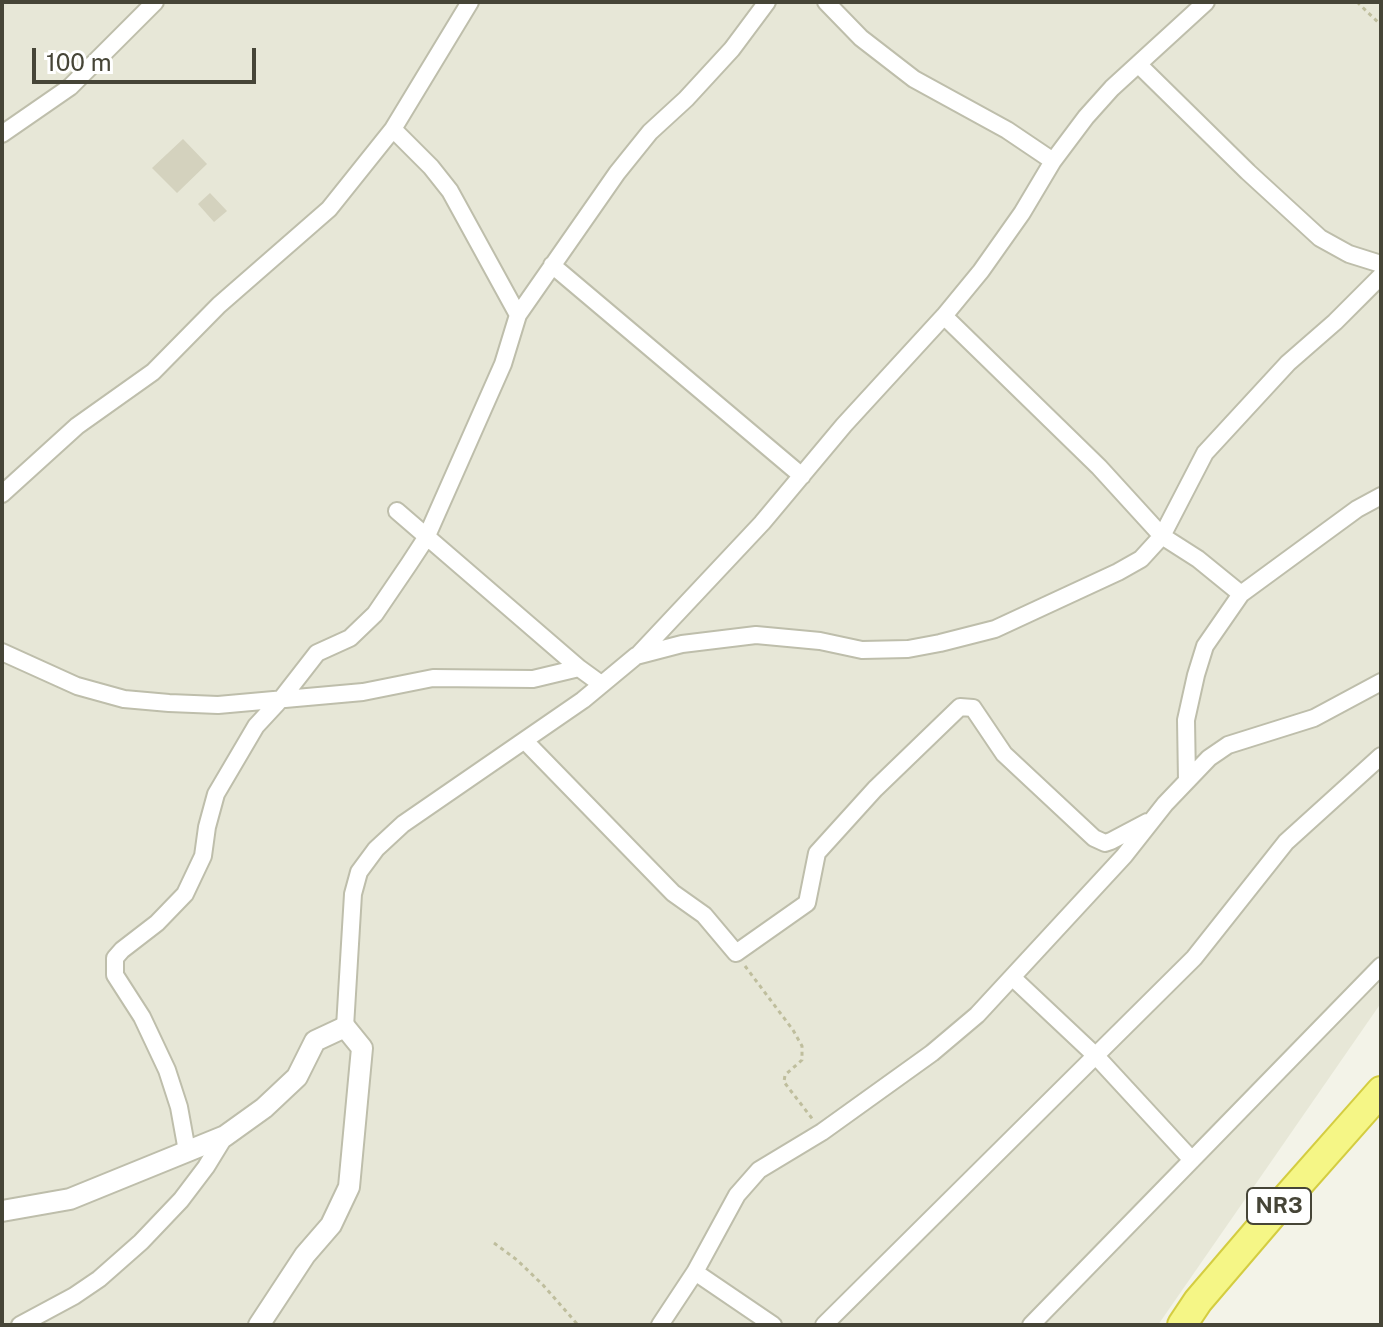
<!DOCTYPE html>
<html>
<head>
<meta charset="utf-8">
<style>
	body { margin:0 }
	#map { position:relative; width:1383px; height:1327px; overflow:hidden; background:#f3f3e8; font-family:"Public Sans",sans-serif }
	canvas { display:block }
	.frame { position:absolute; inset:0; border:4px solid #464537; pointer-events:none }
	.scale { position:absolute; left:32px; top:48px; width:224px; height:36px; box-sizing:border-box; border:4px solid #464537; border-top:0; padding-left:10px; font-size:24px; line-height:28px; white-space:nowrap; color:#464537; -webkit-text-stroke:6px #fff; paint-order:stroke }
</style>
</head>
<body>
<div id="map">
<canvas width="1383" height="1327"></canvas>
<div class="frame"></div>
<div class="scale">100 m</div>
</div>
<script>
const c = document.querySelector('canvas').getContext('2d');
c.lineJoin = 'round';
function paint(path, color) { c.fillStyle = color; c.fill(path, 'evenodd'); }
const shape = rows => new Path2D(rows.map(r => 'M' + r).join(''));
function stroke(path, color, width, dash) { c.strokeStyle = color; c.lineWidth = width; c.lineCap = dash ? 'butt' : 'round'; c.setLineDash(dash || []); c.stroke(path); }
function drawText(font, color, halo, rows, align = 'center') {
  c.font = font + ' "Public Sans",sans-serif'; c.lineWidth = 6; c.setLineDash([]); c.textBaseline = 'middle'; c.strokeStyle = halo; c.fillStyle = color; for (const [text, x, y, turn = 0] of rows) {
    c.save(); c.translate(x, y); c.rotate((+turn || 0) * Math.PI / 180); c.textAlign = isNaN(turn) ? turn : align; if (halo) c.strokeText(text, 0, 0); c.fillText(text, 0, 0); c.restore();
  }
}
const residential = shape([
	[2,2,1381,2,1381,1003,1158,1325,2,1325]
]);
const building = shape([
	[183,139,207,164,177,193,152,168],
	[210,193,227,211,214,222,198,204]
]);
const path = shape([
	[1357,2,1381,25],
	[745,966,793,1030,802,1046,802,1060,785,1075,784,1082,814,1121],
	[494,1243,517,1260,543,1285,578,1325]
]);
const minor = shape([
	[826,2,861,38,914,79,1007,130,1053,161],
	[1138,64,1248,172,1320,238,1349,254,1381,264],
	[393,129,431,167,450,191,518,315],
	[2,134,70,87,155,2],
	[552,265,802,476],
	[944,316,1099,467,1162,536,1205,453,1288,363,1335,322,1381,276],
	[2,494,77,426,153,372,219,305,329,209,393,129,470,2],
	[397,511,579,668],
	[2,652,77,686,124,699,169,703,218,705,363,692,433,678,533,679,579,668,601,684],
	[638,655,762,523,844,425,944,316,981,271,1022,213,1053,161,1086,117,1112,88,1206,2],
	[525,741,673,893,704,915,736,953,807,903,817,853,875,789,960,707,973,708,1004,754,1094,838,1105,843,1111,841,1147,822],
	[1187,781,1186,720,1196,675,1205,646,1241,594],
	[1012,977,1096,1056,1192,1160],
	[345,1027,353,894,359,872,376,849,403,824,583,700,636,656,682,644,756,635,820,641,862,650,908,649,940,643,995,629,1118,572,1141,559,1162,536,1198,559,1241,594,1357,509,1381,496],
	[187,1151,179,1107,167,1070,142,1017,115,975,115,958,122,950,157,923,185,894,203,856,207,827,216,794,256,726,282,698,317,653,350,638,375,614,409,564,426,538,503,364,518,315,617,173,650,132,686,99,732,49,767,2],
	[695,1272,773,1325],
	[20,1325,74,1296,99,1279,141,1242,181,1200,206,1167,225,1136],
	[660,1325,695,1272,737,1195,759,1170,822,1132,932,1053,977,1015,1124,856,1165,804,1209,758,1228,745,1314,718,1381,682],
	[824,1325,1194,958,1286,842,1381,756],
	[1031,1325,1381,966]
]);
const tertiary = shape([
	[2,1211,70,1199,225,1136,264,1108,297,1077,315,1041,345,1027,362,1048,349,1187,331,1225,305,1255,259,1325]
]);
const trunk = shape([
	[1182,1325,1198,1301,1275,1211,1381,1091]
]);
const shields = [
	[1279,1206,64]
];
const shieldNames = [
	["NR3",1279,1206]
];
paint(residential, '#e7e7d7');
paint(building, '#d4d2be');
stroke(minor, '#bebeab', 20);
stroke(tertiary, '#bebeab', 24);
stroke(trunk, '#d4cd41', 32);
stroke(path, '#bfbe9d', 3, [4, 4]);
stroke(minor, '#fff', 16);
stroke(tertiary, '#fff', 20);
stroke(trunk, '#f5f686', 28);
for (const [x, y, w] of shields) { const box = new Path2D(); box.roundRect(x - w / 2, y - 18, w, 36, 6); c.fillStyle = '#fff'; c.fill(box); stroke(box, '#464537', 2); }
drawText('bold 22px', '#464537', null, shieldNames);
</script>
</body>
</html>
